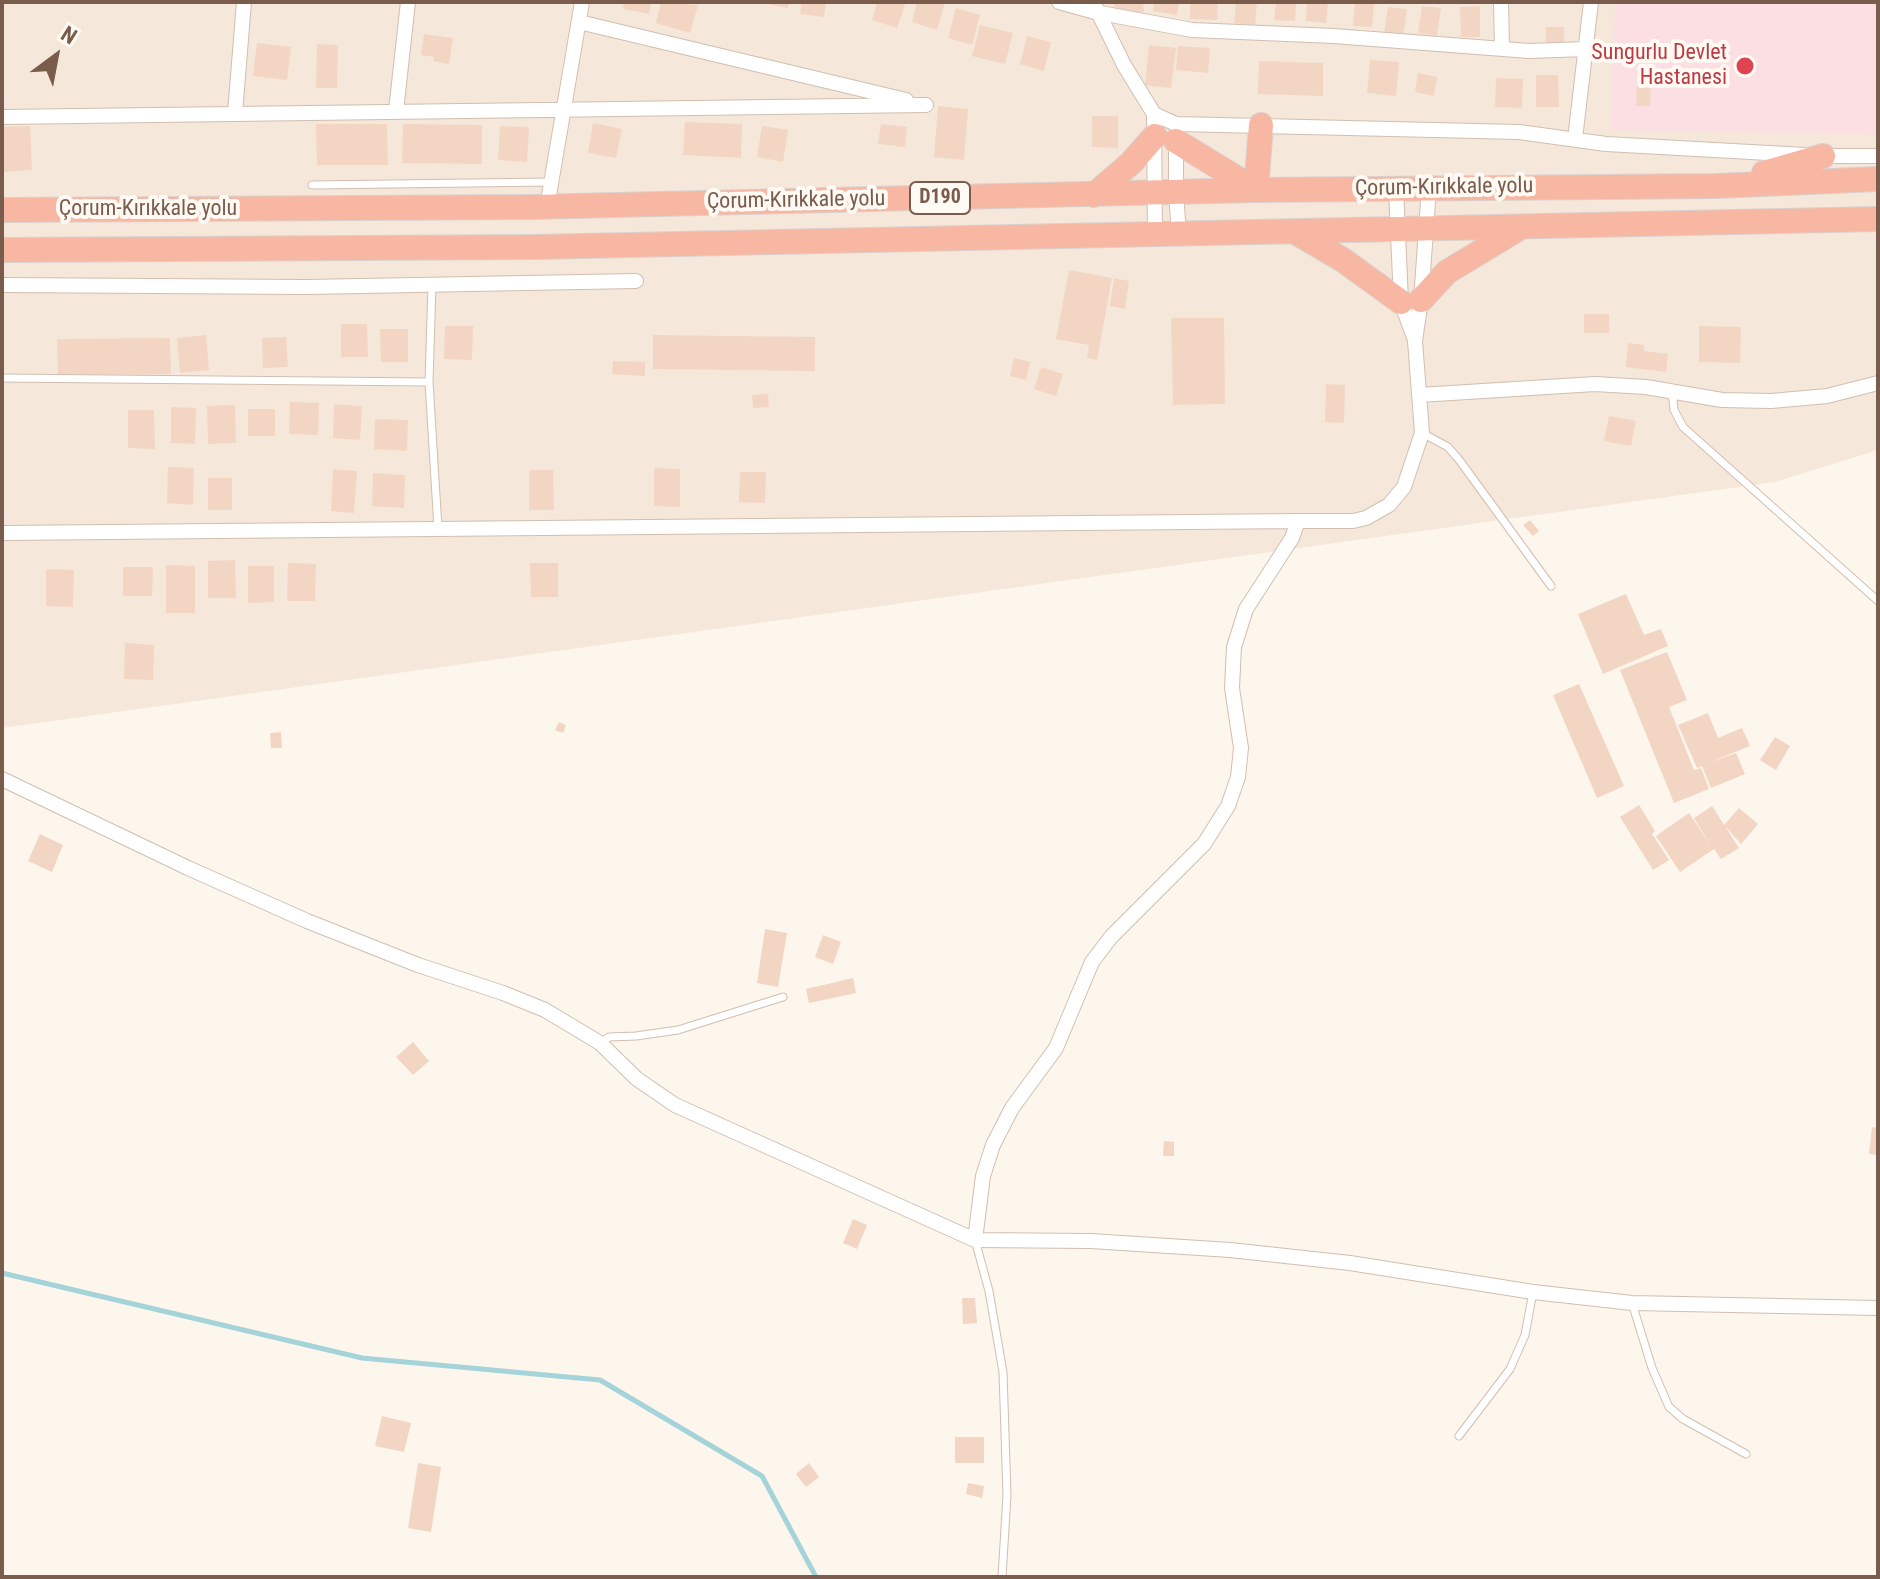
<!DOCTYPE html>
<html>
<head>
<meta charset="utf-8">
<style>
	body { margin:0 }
	#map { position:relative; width:1880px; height:1579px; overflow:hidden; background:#fdf6ec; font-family:"Roboto Condensed",sans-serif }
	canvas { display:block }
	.frame { position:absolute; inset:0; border:4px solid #7a5c4d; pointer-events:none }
	.north { position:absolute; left:16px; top:16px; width:80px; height:80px; -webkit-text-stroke:6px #fffaf3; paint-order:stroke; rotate:32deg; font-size:22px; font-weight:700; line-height:32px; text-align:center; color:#7a5c4d }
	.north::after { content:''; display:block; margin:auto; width:28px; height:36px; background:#7a5c4d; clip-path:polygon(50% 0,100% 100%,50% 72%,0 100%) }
</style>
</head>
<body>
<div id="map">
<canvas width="1880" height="1579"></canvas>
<div class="frame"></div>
<div class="north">N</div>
</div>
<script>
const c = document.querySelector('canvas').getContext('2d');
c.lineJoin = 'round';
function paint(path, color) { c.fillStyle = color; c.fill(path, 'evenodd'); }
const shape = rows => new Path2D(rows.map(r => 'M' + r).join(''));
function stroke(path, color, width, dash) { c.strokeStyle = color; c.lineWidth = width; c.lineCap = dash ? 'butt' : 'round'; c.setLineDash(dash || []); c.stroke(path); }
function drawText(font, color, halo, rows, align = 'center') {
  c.font = font + ' "Roboto Condensed",sans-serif'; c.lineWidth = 8; c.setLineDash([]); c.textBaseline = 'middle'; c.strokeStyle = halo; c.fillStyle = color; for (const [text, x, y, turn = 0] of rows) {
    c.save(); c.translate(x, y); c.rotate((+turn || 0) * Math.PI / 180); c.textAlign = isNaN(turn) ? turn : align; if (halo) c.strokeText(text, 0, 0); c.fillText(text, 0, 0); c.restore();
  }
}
const residential = shape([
	[2,2,1878,2,1878,450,1775,482,2,728]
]);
const medical = shape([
	[1615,2,1878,2,1878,134,1610,130]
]);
const stream = shape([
	[2,1273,362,1358,600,1380,762,1476,816,1577]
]);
const building = shape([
	[624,2,651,2,649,14,623,9],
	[661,2,698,5,690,33,656,23],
	[756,2,789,2,788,8],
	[802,2,826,2,824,17,800,14],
	[877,2,906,2,897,28,872,20],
	[917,2,945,2,937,30,912,22],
	[1114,2,1143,2,1144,12,1115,13],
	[1154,2,1179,2,1177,15,1153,11],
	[1190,2,1218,2,1217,20,1190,19],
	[1236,2,1257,2,1255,25,1234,23],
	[1276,2,1296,2,1295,21,1274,20],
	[1307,2,1328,2,1326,23,1306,21],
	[1355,3,1374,4,1372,27,1353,26],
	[1422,6,1441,8,1437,36,1418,33],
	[1480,6,1480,37,1461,37,1460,7],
	[1388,7,1407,9,1403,38,1384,35],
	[956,8,980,15,972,45,948,38],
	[980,25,1013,33,1005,64,972,56],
	[1546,27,1564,27,1564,49,1546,49],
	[424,34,453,38,449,64,433,61,434,57,421,55],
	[1027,36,1051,42,1044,71,1020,64],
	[257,43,291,47,287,80,253,76],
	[317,44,338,45,337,88,316,88],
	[1149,45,1176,48,1171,88,1145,85],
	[1178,46,1210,48,1208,73,1176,70],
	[1370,60,1399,62,1396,96,1367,93],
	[1259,61,1323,63,1323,96,1258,94],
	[1418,73,1437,77,1434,96,1415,92],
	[1536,75,1558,75,1559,107,1536,107],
	[1496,78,1523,79,1522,108,1495,107],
	[1637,84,1651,85,1650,106,1636,106],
	[938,106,968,109,964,160,934,157],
	[1092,116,1118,116,1118,148,1092,147],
	[685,122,742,124,741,158,683,155],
	[593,123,622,129,616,158,588,153],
	[316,124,387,124,388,165,317,165],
	[403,124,482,125,482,164,402,163],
	[881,124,907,127,905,147,878,144],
	[30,126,32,170,2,172,2,127],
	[500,126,529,127,527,162,498,160],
	[762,126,788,130,783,162,757,157],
	[1069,270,1112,278,1097,360,1087,358,1089,345,1056,339],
	[1114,278,1129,281,1125,309,1110,306],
	[1584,314,1609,314,1609,333,1584,333],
	[1171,318,1224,318,1225,404,1173,405],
	[341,324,367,324,368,357,341,357],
	[445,326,473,326,472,360,444,359],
	[1699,326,1741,327,1740,363,1699,362],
	[380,329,408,329,408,362,381,362],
	[206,335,209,370,180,373,177,338],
	[653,335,815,337,815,371,653,369],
	[286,337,288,367,263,368,262,338],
	[170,338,171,374,58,375,57,339],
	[1628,343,1644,345,1644,351,1668,354,1666,372,1626,367],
	[1014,358,1030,362,1026,380,1010,376],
	[613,361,645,362,645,376,612,374],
	[1041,367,1063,374,1056,396,1034,389],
	[1326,384,1345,385,1344,423,1325,422],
	[768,394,769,407,753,408,752,395],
	[290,402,319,403,318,435,289,434],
	[334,404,362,406,360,440,333,438],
	[235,405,236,443,208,444,207,406],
	[171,407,196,408,195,444,171,443],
	[248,409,275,409,275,436,248,436],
	[128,410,154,410,155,449,128,448],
	[1609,416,1636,421,1631,446,1604,441],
	[375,419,408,420,407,451,374,449],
	[168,467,194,468,193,505,167,503],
	[654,468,680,469,680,507,654,506],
	[333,469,357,471,354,513,331,511],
	[529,470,553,470,554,510,529,510],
	[740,472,766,472,765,503,739,502],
	[373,473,405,475,404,508,372,506],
	[208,478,232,478,232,510,208,510],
	[1530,520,1539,531,1533,536,1523,525],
	[235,560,236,598,208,598,208,561],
	[288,563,316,564,315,601,287,601],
	[530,563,558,563,558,597,531,597],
	[166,565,195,566,195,613,166,613],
	[248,566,274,566,274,602,248,603],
	[123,567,153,567,152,596,123,596],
	[46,569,74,570,73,607,46,606],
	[1626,594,1644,635,1661,629,1668,646,1603,674,1578,614],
	[125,643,154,645,153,680,124,679],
	[1667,652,1687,700,1669,707,1694,770,1701,768,1709,789,1674,803,1620,670],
	[1579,684,1624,786,1597,798,1553,695],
	[1708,713,1718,738,1742,728,1750,746,1708,763,1736,753,1745,774,1711,788,1702,766,1697,768,1678,725],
	[559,722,566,725,563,733,555,730],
	[281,732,282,748,271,748,270,733],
	[1775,737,1790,746,1776,770,1760,760],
	[1639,805,1655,831,1652,834,1669,860,1653,870,1620,817],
	[1712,806,1739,848,1721,859,1714,849,1680,872,1656,836,1689,813,1711,846,1694,818],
	[1739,808,1758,824,1741,844,1724,825],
	[40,834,63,845,52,872,28,861],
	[765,929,787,933,778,987,757,983],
	[823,935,841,942,833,964,815,957],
	[853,978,856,993,809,1003,806,989],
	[413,1042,429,1061,413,1075,396,1057],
	[1872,1127,1878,1128,1878,1155,1869,1154],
	[1164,1141,1174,1142,1174,1156,1163,1156],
	[853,1219,867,1225,857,1249,843,1243],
	[962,1298,975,1298,977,1323,963,1324],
	[382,1416,411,1423,404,1452,375,1446],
	[955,1437,984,1437,984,1463,955,1463],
	[418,1463,441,1467,431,1532,408,1528],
	[809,1463,819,1477,806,1487,796,1474],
	[968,1483,984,1486,982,1498,966,1494]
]);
const lane = shape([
	[312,185,550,182],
	[432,285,429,382,438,528],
	[2,378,429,382],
	[1672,391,1674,410,1683,427,1878,601],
	[1422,433,1448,447,1460,461,1551,586],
	[600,1043,609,1037,636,1036,678,1030,783,997],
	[975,1240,989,1291,1003,1372,1007,1495,1002,1577],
	[1632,1303,1652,1368,1669,1407,1683,1419,1746,1454],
	[1459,1436,1510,1369,1525,1335,1533,1292]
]);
const street = shape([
	[1059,2,1095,12,1192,30,1334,36,1529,51,1586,49],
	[1501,2,1502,49],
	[1095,6,1124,65,1154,114,1155,235],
	[579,22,906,100],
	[396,111,408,2],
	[235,113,244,2],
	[1154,114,1176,124,1519,132,1606,144,1823,156,1878,156],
	[2,117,926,105],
	[1176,137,1176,194,1179,233],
	[1575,139,1591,2],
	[1396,188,1401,302,1415,340],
	[547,207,582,2],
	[2,285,306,287,636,281],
	[1419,395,1595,384,1646,387,1722,400,1771,401,1827,396,1878,383],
	[2,533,1298,521,1353,521,1366,518,1389,505,1404,487,1422,433,1415,341,1421,300,1429,188],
	[2,779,188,868,307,921,418,965,503,993,545,1010,600,1043,637,1079,675,1105,975,1240,1091,1241,1230,1250,1350,1263,1533,1292,1632,1303,1878,1308],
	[975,1240,983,1176,993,1145,1012,1108,1056,1048,1092,962,1111,937,1204,844,1228,806,1238,777,1241,748,1232,688,1234,647,1246,609,1292,538,1298,521]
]);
const highway = shape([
	[1176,141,1256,190,1261,125],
	[1764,173,1823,156],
	[1094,195,1131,163,1155,136],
	[2,210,531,207,1256,190,1716,186,1878,179],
	[1295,232,1343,260,1401,302],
	[2,250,535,247,1878,219],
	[1421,300,1447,272,1518,229]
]);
const markers = [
	[1745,66,10,"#e0444e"]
];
const shields = [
	[940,198,60]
];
const shieldNames = [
	["D190",940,198]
];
const healthNames = [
	["Sungurlu Devlet",1727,53],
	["Hastanesi",1727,78]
];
const streetNames = [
	["Çorum-Kırıkkale yolu",1444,188,-1],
	["Çorum-Kırıkkale yolu",796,201,-1],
	["Çorum-Kırıkkale yolu",148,209]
];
paint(residential, '#f5e8da');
paint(medical, '#fbdfe3');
stroke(stream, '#a5d3da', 5);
paint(building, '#f3d5c3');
stroke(lane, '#d1beb0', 9);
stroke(street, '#d1beb0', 16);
stroke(highway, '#dad1cd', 26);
stroke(lane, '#fff', 7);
stroke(street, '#fff', 14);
stroke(highway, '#f7b7a3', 24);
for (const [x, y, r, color] of markers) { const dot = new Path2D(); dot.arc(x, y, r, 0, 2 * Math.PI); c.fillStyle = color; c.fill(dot); stroke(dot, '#fffaf3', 3); }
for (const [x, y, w] of shields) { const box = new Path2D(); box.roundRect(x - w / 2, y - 16, w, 32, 6); c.fillStyle = '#fffaf3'; c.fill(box); stroke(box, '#7a5c4d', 2); }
drawText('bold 20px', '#7a5c4d', null, shieldNames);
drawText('22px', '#be3a42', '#fffaf3', healthNames, 'right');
drawText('22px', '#7a5c4d', '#fffaf3', streetNames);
</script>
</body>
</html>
